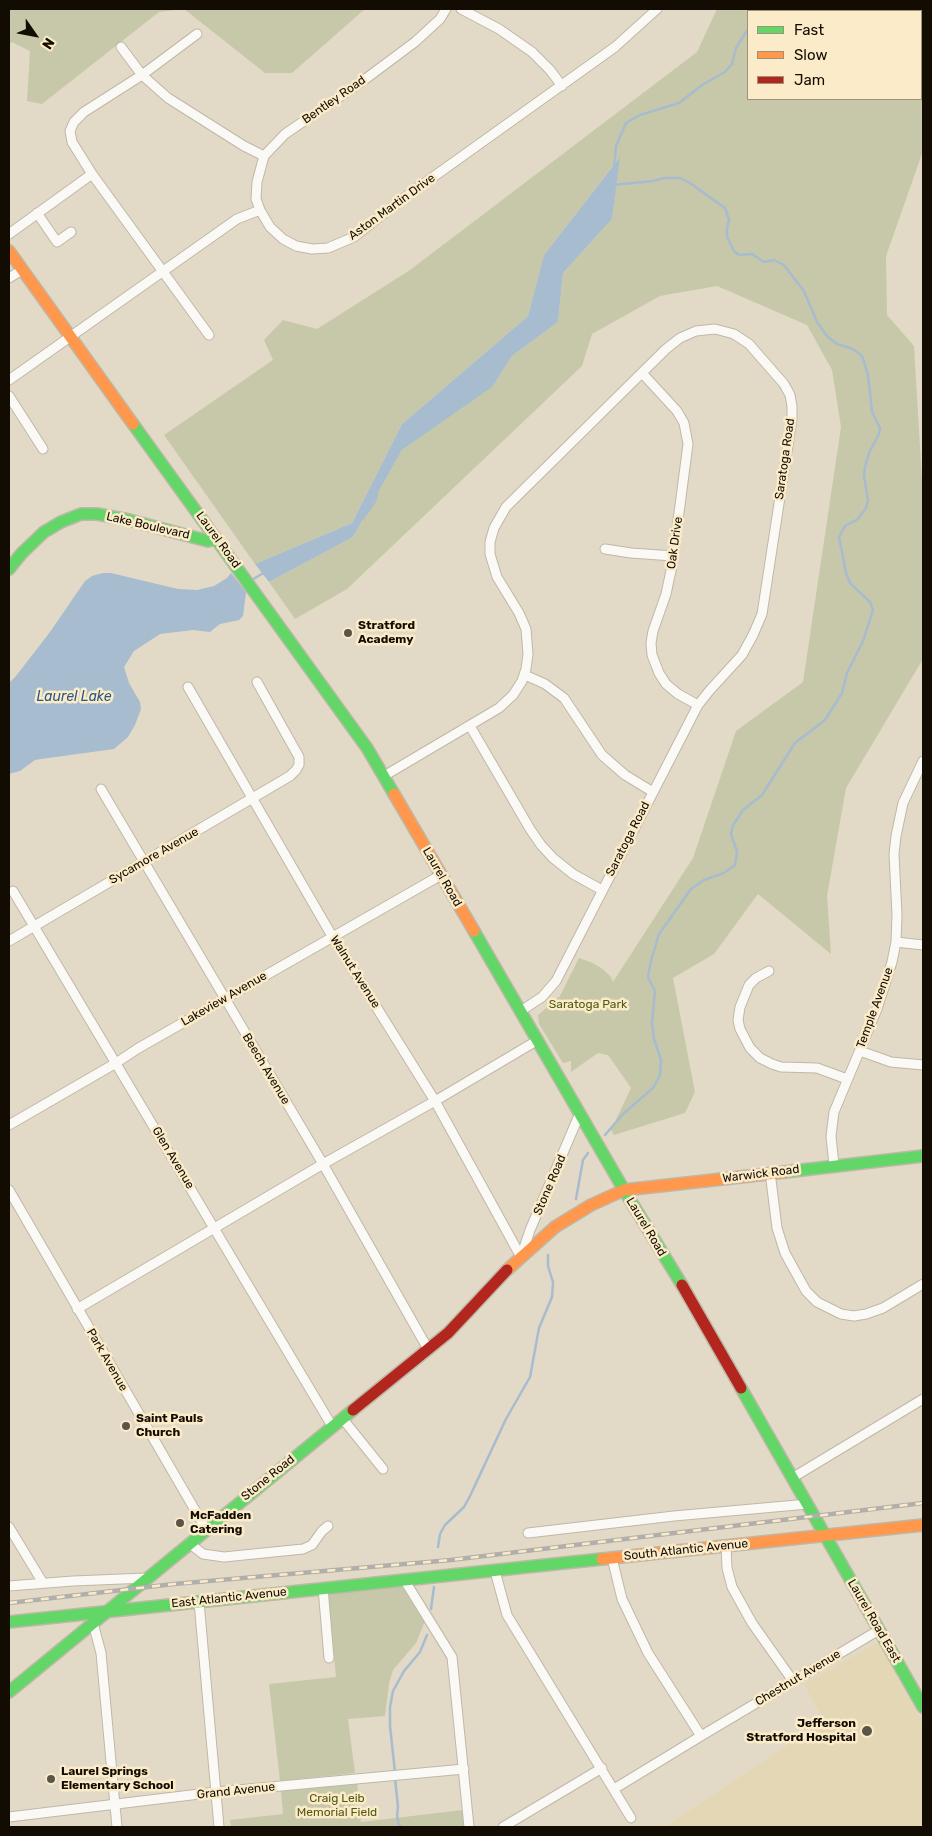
<!DOCTYPE html>
<html>
<head>
<meta charset="utf-8">
<style>
	body { margin:0 }
	#map { position:relative; width:932px; height:1836px; overflow:hidden; background:#e2dac6; font-family:Rubik,sans-serif }
	canvas { display:block }
	.frame { position:absolute; inset:0; border:10px solid #120c02; pointer-events:none }
	.legend { position:absolute; left:747px; top:10px; width:175px; height:90px; box-sizing:border-box; background:#fbebc8; border:1px solid #9e9279; margin:0; padding:6px 9px; list-style:none; font-size:15px; color:#120c02 }
	.legend li { display:flex; align-items:center; gap:10px; height:25px }
	.legend b { width:25px; border:1px solid #9e9279 }
	.north { position:absolute; left:10px; top:10px; width:50px; height:50px; -webkit-text-stroke:4px #fbebc8; paint-order:stroke; rotate:123deg; font-size:14px; font-weight:700; line-height:20px; text-align:center; color:#120c02 }
	.north::after { content:''; display:block; margin:auto; width:18px; height:22px; background:#120c02; clip-path:polygon(50% 0,100% 100%,50% 72%,0 100%) }
</style>
</head>
<body>
<div id="map">
<canvas width="932" height="1836"></canvas>
<div class="frame"></div>
<ul class="legend">
<li><b style="height:6px;background:#63d668"></b>Fast</li>
<li><b style="height:6px;background:#ff974d"></b>Slow</li>
<li><b style="height:6px;background:#b3261e"></b>Jam</li>
</ul>
<div class="north">N</div>
</div>
<script>
const c = document.querySelector('canvas').getContext('2d');
c.lineJoin = 'round';
function paint(path, color) { c.fillStyle = color; c.fill(path, 'evenodd'); }
const shape = rows => new Path2D(rows.map(r => 'M' + r).join(''));
function stroke(path, color, width, dash) { c.strokeStyle = color; c.lineWidth = width; c.lineCap = dash ? 'butt' : 'round'; c.setLineDash(dash || []); c.stroke(path); }
function drawText(font, color, halo, rows, align = 'center') {
  c.font = font + ' Rubik,sans-serif'; c.lineWidth = 5; c.setLineDash([]); c.textBaseline = 'middle'; c.strokeStyle = halo; c.fillStyle = color; for (const [text, x, y, turn = 0] of rows) {
    c.save(); c.translate(x, y); c.rotate((+turn || 0) * Math.PI / 180); c.textAlign = isNaN(turn) ? turn : align; if (halo) c.strokeText(text, 0, 0); c.fillText(text, 0, 0); c.restore();
  }
}
const built = shape([
	[878,1642,923,1724,923,1827,665,1827,798,1738,825,1723,804,1684]
]);
const green = shape([
	[9,9,365,9,292,73,265,73,184,9,159,12,42,104,27,101,30,51,12,42,9,45],
	[717,9,923,9,923,151,886,256,887,315,914,346,923,497,923,659,846,788,827,896,831,954,758,894,714,954,673,978,695,1092,685,1113,614,1135,611,1130,631,1088,608,1055,598,1053,571,1072,571,1061,563,1063,539,1024,538,1015,560,996,579,958,593,963,604,970,611,977,613,982,693,858,736,731,803,682,841,427,832,370,807,325,717,286,660,296,592,334,582,366,347,589,295,619,269,582,353,537,402,450,491,387,512,356,558,322,563,273,612,219,619,158,544,255,528,316,402,424,352,523,255,564,164,435,273,360,264,340,283,320,317,329,410,270,697,52],
	[748,11,921,11,921,99,748,99],
	[402,1587,425,1621,416,1643,393,1670,389,1684,385,1716,348,1719,355,1773,280,1781,269,1684,336,1677,328,1594],
	[357,1783,361,1822,463,1810,464,1827,231,1827,230,1820,283,1814,281,1791]
]);
const water = shape([
	[620,157,612,219,563,273,558,322,512,356,492,387,402,450,353,537,269,582,255,564,352,523,402,424,528,316,544,255],
	[103,573,111,573,178,589,197,590,214,586,227,578,231,573,246,592,243,616,239,620,220,624,210,632,193,630,160,634,134,651,124,667,129,683,140,702,141,709,135,725,128,737,114,749,41,759,35,760,20,771,9,774,9,683,16,676,50,632,85,581,92,576]
]);
const stream = shape([
	[763,11,766,9],
	[614,167,616,146,626,123,640,115,679,103,702,85,725,72,732,64,736,48,748,29],
	[363,518,374,503,377,495],
	[250,581,265,572],
	[605,1135,623,1114,653,1088,660,1075,661,1060,654,1039,652,1023,655,991,648,977,651,961,659,934,691,889,704,880,724,873,735,865,737,852,731,834,733,825,738,818,743,810,762,795,795,743,825,720,842,693,847,673,863,641,873,610,870,602,850,583,846,573,839,537,845,526,858,519,866,508,868,500,864,476,865,467,869,453,879,434,880,428,872,412,868,375,862,356,853,349,837,344,827,336,817,322,804,291,784,265,774,260,764,262,752,254,739,255,734,251,727,237,727,228,729,220,725,208,690,183,680,178,664,178,653,181,613,185],
	[576,1199,583,1160,588,1153],
	[438,1547,440,1534,445,1525,464,1507,470,1496,506,1419,530,1377,539,1328,552,1297,553,1282,548,1266,548,1255],
	[431,1609,434,1587],
	[395,1772,390,1726,390,1707,393,1691,404,1671,420,1652,427,1635],
	[395,1778,398,1807,397,1816,399,1825,402,1827]
]);
const street = shape([
	[446,9,440,19,415,42,364,80,285,134,264,156,257,182,256,199,260,210,270,227,283,239,296,246,312,249,328,248,354,237,401,200,615,47,657,9],
	[461,9,499,29,532,52,550,70,562,86],
	[197,34,142,75,84,112,74,122,70,131,72,142,92,174,209,335],
	[121,47,142,75,168,98,244,146,264,156],
	[37,213,57,242,71,232],
	[9,234,92,174],
	[9,278,22,270],
	[642,373,677,411,684,423,688,444,672,566,666,594,653,631,651,643,652,655,659,673,666,684,678,694,698,705],
	[9,380,237,219,260,210],
	[9,396,43,449],
	[605,549,631,553,673,556],
	[525,675,545,684,564,698,602,755,625,775,653,792],
	[188,687,332,936,435,1101,521,1257],
	[470,726,530,829,541,845,553,858,573,874,602,890],
	[384,776,499,708,513,695,522,681,526,669,528,654,526,629,519,613,497,577,490,554,490,542,494,528,506,507,666,349,680,338,696,331,715,329,734,334,749,344,784,384,790,395,792,406,792,419,762,614,753,635,742,655,710,690,698,705,556,981,542,997,521,1011],
	[101,789,323,1164,428,1349],
	[13,891,332,1426],
	[9,941,290,776,296,770,299,765,299,757,257,682],
	[896,942,923,945],
	[769,971,756,978,749,985,740,1007,738,1020,740,1029,750,1048,760,1058,772,1064,781,1067,817,1068,847,1079],
	[860,1051,891,1062,923,1065],
	[9,1125,116,1063,137,1049,441,875],
	[834,1165,831,1136,834,1112,877,1009,892,962,896,942,897,915,894,854,896,836,903,803,923,761],
	[770,1172,777,1228,785,1253,806,1291,817,1302,841,1314,854,1316,866,1314,883,1308,923,1284],
	[9,1190,206,1529],
	[522,1254,530,1230,580,1113],
	[77,1309,323,1164,435,1101,538,1040],
	[342,1418,383,1469],
	[792,1478,923,1399],
	[9,1527,43,1583],
	[528,1533,674,1516,808,1504],
	[189,1543,203,1554,224,1557,303,1549,312,1545,322,1531,328,1526],
	[726,1546,727,1568,732,1587,752,1623,793,1681],
	[612,1558,622,1599,648,1653,701,1736],
	[495,1571,507,1615,631,1818],
	[405,1581,452,1657,469,1827],
	[9,1586,73,1581,146,1578],
	[323,1588,329,1658],
	[199,1602,219,1827],
	[93,1623,101,1653,117,1827],
	[614,1789,701,1736,879,1630],
	[9,1817,216,1792,464,1769],
	[503,1827,602,1768]
]);
const fast = shape([
	[133,424,367,748,394,794],
	[9,569,22,553,44,532,61,522,81,514,97,514,129,520,208,541,217,539],
	[474,931,624,1190,682,1285],
	[785,1172,923,1156],
	[741,1388,923,1707],
	[9,1622,602,1559],
	[9,1692,353,1410]
]);
const slow = shape([
	[9,251,133,424],
	[394,794,474,931],
	[507,1270,555,1227,591,1205,624,1190,785,1172],
	[602,1559,923,1525]
]);
const jam = shape([
	[682,1285,741,1388],
	[353,1410,448,1333,507,1270]
]);
const rail = shape([
	[9,1603,174,1584,451,1560,923,1503]
]);
const markers = [
	[348,633,5,"#5b5447"],
	[126,1426,5,"#5b5447"],
	[180,1523,5,"#5b5447"],
	[867,1731,6,"#5b5447"],
	[51,1779,5,"#5b5447"]
];
const streetNames = [
	["Bentley Road",334,100,-35],
	["Aston Martin Drive",392,207,-36],
	["Saratoga Road",785,459,-82],
	["Lake Boulevard",148,526,13],
	["Laurel Road",218,540,54],
	["Oak Drive",675,543,-82],
	["Saratoga Road",628,839,-63],
	["Sycamore Avenue",154,856,-30],
	["Laurel Road",442,877,60],
	["Walnut Avenue",355,972,58],
	["Lakeview Avenue",224,999,-30],
	["Temple Avenue",875,1008,-70],
	["Beech Avenue",266,1069,59],
	["Glen Avenue",173,1158,59],
	["Warwick Road",761,1174,-7],
	["Stone Road",550,1185,-67],
	["Laurel Road",646,1227,59],
	["Park Avenue",107,1360,60],
	["Stone Road",268,1478,-39],
	["South Atlantic Avenue",686,1550,-6],
	["East Atlantic Avenue",229,1598,-6],
	["Laurel Road East",874,1621,60],
	["Chestnut Avenue",798,1678,-31],
	["Grand Avenue",236,1791,-6]
];
const poiNames = [
	["Stratford",358,626],
	["Academy",358,640],
	["Saint Pauls",136,1419],
	["Church",136,1433],
	["McFadden",190,1516],
	["Catering",190,1530],
	["Jefferson",856,1724,"right"],
	["Stratford Hospital",856,1738,"right"],
	["Laurel Springs",61,1772],
	["Elementary School",61,1786]
];
const parkNames = [
	["Saratoga Park",588,1005],
	["Craig Leib",337,1799],
	["Memorial Field",337,1813]
];
const waterNames = [
	["Laurel Lake",74,697]
];
paint(built, '#e4d7b6');
paint(green, '#c7c8a9');
paint(water, '#a7bcce');
stroke(stream, '#a7bcce', 2.5);
stroke(street, '#beb8a8', 11);
stroke(fast, '#beb8a8', 14);
stroke(slow, '#beb8a8', 14);
stroke(jam, '#beb8a8', 14);
stroke(street, '#fbf9f6', 9);
stroke(fast, '#63d668', 11);
stroke(slow, '#ff974d', 11);
stroke(jam, '#b3261e', 11);
stroke(rail, '#b1afab', 4.5);
stroke(rail, '#fbebc8', 2.5, [8]);
for (const [x, y, r, color] of markers) { const dot = new Path2D(); dot.arc(x, y, r, 0, 2 * Math.PI); c.fillStyle = color; c.fill(dot); stroke(dot, '#fbebc8', 2); }
drawText('12px', '#120c02', '#fbebc8', streetNames);
drawText('bold 12px', '#120c02', '#fbebc8', poiNames, 'left');
drawText('12px', '#505a13', '#fbebc8', parkNames);
drawText('italic 14px', '#285886', '#fbebc8', waterNames);
</script>
</body>
</html>
